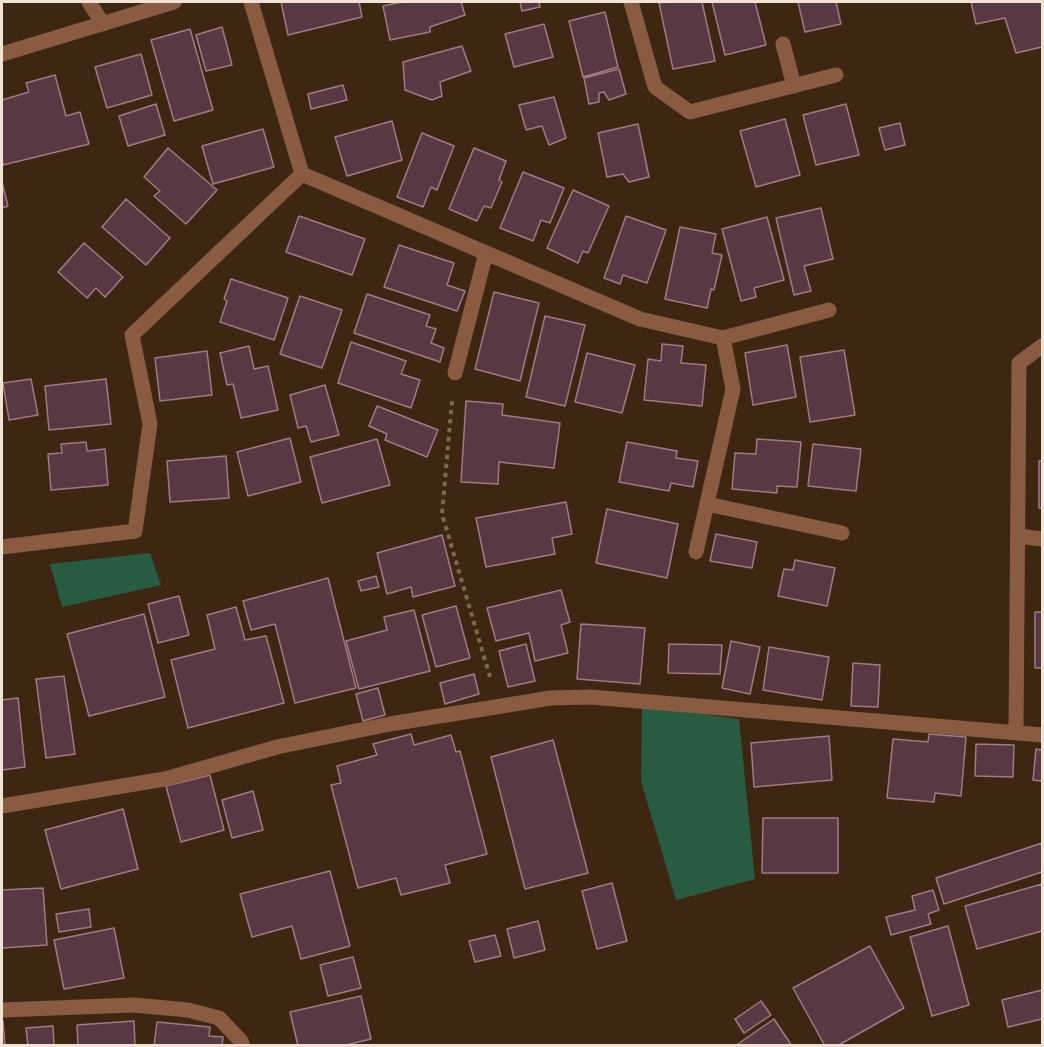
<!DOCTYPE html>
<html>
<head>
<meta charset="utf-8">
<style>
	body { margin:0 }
	#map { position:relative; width:1044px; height:1047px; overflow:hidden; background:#3d2712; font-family:"Asap Condensed",sans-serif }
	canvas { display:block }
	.frame { position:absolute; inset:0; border:3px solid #f2e3d7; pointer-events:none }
</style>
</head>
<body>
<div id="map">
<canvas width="1044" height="1047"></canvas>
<div class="frame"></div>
</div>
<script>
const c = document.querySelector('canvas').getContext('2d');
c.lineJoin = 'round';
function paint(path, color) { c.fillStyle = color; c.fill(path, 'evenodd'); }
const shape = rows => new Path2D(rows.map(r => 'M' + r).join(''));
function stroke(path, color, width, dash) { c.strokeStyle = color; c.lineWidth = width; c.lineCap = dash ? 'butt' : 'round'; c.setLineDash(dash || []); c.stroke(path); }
const green = shape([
	[150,553,161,585,62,607,50,564],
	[642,706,739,719,755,879,676,900,641,781]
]);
const building = shape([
	[281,2,359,2,362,17,288,35,281,2],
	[402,2,461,2,465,15,430,27,430,32,390,40,383,6,402,2],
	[520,2,539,2,540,7,522,11,520,2],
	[667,2,702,2,715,61,673,69,659,3,667,2],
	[712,2,755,2,766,45,725,55,712,2],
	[798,2,836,2,841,24,805,32,798,2],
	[971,2,1042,2,1042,47,1016,53,1005,18,976,24,971,2],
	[605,12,618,67,583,77,569,21,605,12],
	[544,24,553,57,514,67,505,34,544,24],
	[222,27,232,65,206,71,196,35,222,27],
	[190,29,213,110,174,121,151,40,190,29],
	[462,46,471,71,440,82,442,96,432,100,405,90,403,62,462,46],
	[141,54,152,95,107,108,95,67,141,54],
	[619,69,626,94,609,100,604,92,599,93,599,102,589,104,584,78,619,69],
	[55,75,66,116,80,112,89,144,3,165,2,158,2,100,29,92,26,83,55,75],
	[343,85,347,100,311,109,308,94,343,85],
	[554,97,566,138,549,145,542,126,526,130,519,105,554,97],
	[156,104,165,135,128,146,119,116,156,104],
	[846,104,859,155,816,165,803,115,846,104],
	[785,119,800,175,756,187,740,131,785,119],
	[392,121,402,160,347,176,335,137,392,121],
	[900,123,905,145,885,150,879,128,900,123],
	[638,124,649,177,629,182,623,174,607,177,598,133,638,124],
	[263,129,274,167,213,184,202,146,263,129],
	[422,133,454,146,437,190,431,187,423,207,397,197,422,133],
	[168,148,217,190,186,224,154,196,160,191,144,177,168,148],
	[474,148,506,161,499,180,502,182,491,208,484,206,477,221,449,209,474,148],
	[523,172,564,188,550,223,541,220,533,241,500,228,523,172],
	[2,182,8,206,2,208,2,182],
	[573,190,609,206,588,253,583,251,578,263,547,248,573,190],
	[126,199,170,238,146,265,102,227,126,199],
	[821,208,833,259,804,266,811,291,794,295,776,218,821,208],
	[299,216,365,239,352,275,286,252,299,216],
	[626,216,666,230,647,283,623,275,620,284,604,278,626,216],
	[767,217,784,280,754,288,756,297,741,301,722,229,767,217],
	[680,227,716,234,712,253,722,255,714,290,711,289,707,308,665,299,680,227],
	[84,243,123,277,105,297,96,288,87,298,58,272,84,243],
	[399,245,454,263,447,285,465,291,457,311,384,287,399,245],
	[231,279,288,298,274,340,220,322,227,301,224,299,231,279],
	[494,292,539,303,520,381,475,369,494,292],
	[367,294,430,315,426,326,436,329,431,343,444,348,440,362,354,333,367,294],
	[300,296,342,310,322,368,280,354,300,296],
	[545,316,585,325,565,406,526,397,545,316],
	[351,342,406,361,401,374,420,380,411,408,338,383,351,342],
	[662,344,683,346,681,363,706,365,702,406,644,400,648,359,661,361,662,344],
	[787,345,796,397,753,405,745,353,787,345],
	[249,346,254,369,268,366,278,410,241,418,233,384,227,385,220,353,249,346],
	[844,350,855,415,810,422,800,357,844,350],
	[207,351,212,395,160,401,155,358,207,351],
	[587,353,635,365,622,413,575,402,587,353],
	[31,379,38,415,9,420,3,383,31,379],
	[106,379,111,424,49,430,45,386,106,379],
	[325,385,339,435,311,442,306,426,298,428,290,395,325,385],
	[466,401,503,404,502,415,560,423,554,468,499,462,498,484,461,482,466,401],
	[377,406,438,430,427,457,385,440,387,434,369,426,377,406],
	[290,438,301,482,248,496,237,452,290,438],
	[377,439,390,485,322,503,310,457,377,439],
	[757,439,801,442,797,487,777,486,777,493,732,489,735,453,756,454,757,439],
	[86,442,87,451,105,449,108,485,51,490,48,454,62,453,61,444,86,442],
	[627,442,677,451,676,458,698,461,693,487,671,483,669,491,619,482,627,442],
	[813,444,861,449,856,491,808,486,813,444],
	[226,456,229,498,170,502,167,461,226,456],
	[1039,461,1042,461,1042,508,1039,508,1039,461],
	[566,502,572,534,552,538,555,554,486,567,476,518,566,502],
	[607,509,678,524,667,578,596,563,607,509],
	[716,534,757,542,752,568,710,561,716,534],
	[442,535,455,586,413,597,411,587,387,594,377,553,442,535],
	[795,560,835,568,827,606,778,596,784,569,793,570,795,560],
	[376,576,379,587,361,591,358,581,376,576],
	[328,578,356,688,295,703,275,624,251,630,243,601,328,578],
	[561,590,570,622,561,625,568,653,535,661,529,633,496,641,487,608,561,590],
	[179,596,189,635,158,643,148,604,179,596],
	[456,606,470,658,436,667,422,615,456,606],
	[236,607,245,640,266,636,284,703,188,728,171,660,215,649,207,615,236,607],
	[414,610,430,671,359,689,346,641,387,630,384,617,414,610],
	[1035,612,1042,612,1042,668,1035,668,1035,612],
	[144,614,165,697,89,716,67,634,144,614],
	[581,624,645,628,640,684,577,679,581,624],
	[731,641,760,647,750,694,722,688,731,641],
	[526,644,535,681,508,687,499,651,526,644],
	[669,644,722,645,720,674,668,673,669,644],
	[769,647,829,657,822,700,763,690,769,647],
	[853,663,880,665,878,707,851,706,853,663],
	[474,674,479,694,445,704,440,683,474,674],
	[64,676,75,754,46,758,36,679,64,676],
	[378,688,385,715,363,721,356,694,378,688],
	[18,698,25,767,2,770,2,700,18,698],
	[411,734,414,745,451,735,456,752,460,751,487,854,445,865,450,883,401,895,396,878,358,888,331,785,341,783,337,766,377,755,373,744,411,734],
	[929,734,966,737,961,796,935,793,934,802,887,798,893,739,928,742,929,734],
	[829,736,832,780,754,787,751,743,829,736],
	[553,740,588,873,525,889,491,757,553,740],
	[976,744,1014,745,1013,777,975,776,976,744],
	[1036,749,1042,750,1042,781,1033,780,1036,749],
	[210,775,224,830,181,842,166,786,210,775],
	[253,791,263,830,232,838,222,800,253,791],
	[123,809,138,869,61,889,45,830,123,809],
	[763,818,838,818,838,873,762,873,763,818],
	[1042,843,1042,872,944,904,936,878,1042,843],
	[330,871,350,946,301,959,292,926,252,937,240,894,330,871],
	[612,883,627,941,597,949,582,891,612,883],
	[1042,884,1042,931,977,949,965,906,1042,884],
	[43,888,47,945,2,948,2,890,43,888],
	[933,890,939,910,928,914,931,924,891,935,886,917,915,910,912,896,933,890],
	[89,909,91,927,59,932,56,914,89,909],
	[538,921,545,950,514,958,507,929,538,921],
	[948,926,969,1005,932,1016,910,937,948,926],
	[114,928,124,978,64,989,54,940,114,928],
	[495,935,501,956,475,962,469,941,495,935],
	[870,946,904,1008,837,1046,825,1046,793,988,870,946],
	[353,957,361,988,328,996,320,965,353,957],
	[1042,990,1042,1019,1008,1027,1002,1000,1042,990],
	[361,996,371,1039,342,1046,298,1046,290,1012,361,996],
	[761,1001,771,1015,744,1033,735,1019,761,1001],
	[774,1019,792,1046,735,1046,774,1019],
	[2,1021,3,1021,5,1046,2,1046,2,1021],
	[134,1021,135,1046,78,1046,77,1025,134,1021],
	[157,1022,210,1027,209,1036,223,1037,222,1046,154,1046,157,1022],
	[53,1026,54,1046,28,1046,26,1028,53,1026]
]);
const path = shape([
	[452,401,442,514,490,677]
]);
const minor = shape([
	[89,2,103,24],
	[631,2,655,87,690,112,836,75],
	[783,44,794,86],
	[2,54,174,2],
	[302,174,640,319,723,338,829,310],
	[455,373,486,253],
	[707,504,842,533],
	[1018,536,1042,539],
	[2,547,135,531,150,424,132,335,302,174,251,2],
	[696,552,733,389,723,338],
	[1016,731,1019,363,1042,346],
	[2,806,165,779,277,747,390,724,551,698,591,697,1042,735],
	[2,1010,134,1005,188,1010,219,1018,241,1041,243,1046]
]);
paint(green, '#285c42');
paint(building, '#583842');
stroke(building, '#9f7b85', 1.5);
stroke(path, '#7b6755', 4, [4.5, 4.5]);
stroke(minor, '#895b40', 15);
</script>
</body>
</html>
